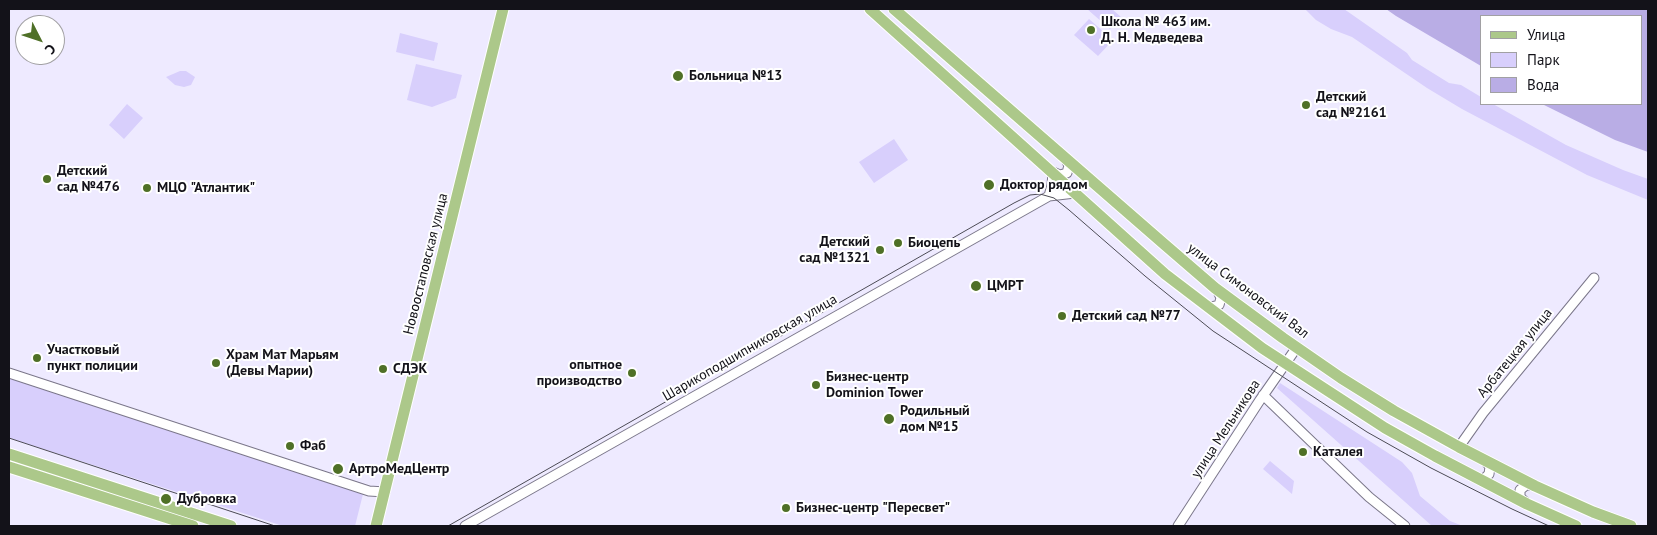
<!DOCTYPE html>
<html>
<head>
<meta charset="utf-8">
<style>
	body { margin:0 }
	#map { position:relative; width:1657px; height:535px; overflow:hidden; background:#eeeaff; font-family:"PT Sans",sans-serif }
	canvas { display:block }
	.frame { position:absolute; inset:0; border:10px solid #131219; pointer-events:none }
	.legend { position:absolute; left:1480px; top:15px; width:162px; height:90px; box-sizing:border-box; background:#fff; border:1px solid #a1a0a3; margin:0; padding:6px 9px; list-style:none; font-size:15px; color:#131219 }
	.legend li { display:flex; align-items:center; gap:10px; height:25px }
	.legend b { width:25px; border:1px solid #a1a0a3 }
	.north { position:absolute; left:15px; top:15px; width:50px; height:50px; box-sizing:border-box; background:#fff; border:1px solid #a1a0a3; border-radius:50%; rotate:131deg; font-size:14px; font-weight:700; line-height:20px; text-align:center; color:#131219 }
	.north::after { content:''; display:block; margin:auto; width:18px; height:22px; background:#4f7027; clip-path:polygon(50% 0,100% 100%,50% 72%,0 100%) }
</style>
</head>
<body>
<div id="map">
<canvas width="1657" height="535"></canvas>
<div class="frame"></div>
<ul class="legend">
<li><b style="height:6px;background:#acc88a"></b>Улица</li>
<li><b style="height:14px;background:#d8cffc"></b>Парк</li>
<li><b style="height:14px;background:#b9ade5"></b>Вода</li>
</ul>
<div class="north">С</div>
</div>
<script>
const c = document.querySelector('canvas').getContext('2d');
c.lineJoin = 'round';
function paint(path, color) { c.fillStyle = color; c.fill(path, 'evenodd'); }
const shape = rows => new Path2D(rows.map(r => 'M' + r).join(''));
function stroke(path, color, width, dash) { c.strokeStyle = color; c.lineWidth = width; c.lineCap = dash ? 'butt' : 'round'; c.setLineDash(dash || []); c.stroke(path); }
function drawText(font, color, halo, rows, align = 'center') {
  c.font = font + ' "PT Sans",sans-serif'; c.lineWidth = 4; c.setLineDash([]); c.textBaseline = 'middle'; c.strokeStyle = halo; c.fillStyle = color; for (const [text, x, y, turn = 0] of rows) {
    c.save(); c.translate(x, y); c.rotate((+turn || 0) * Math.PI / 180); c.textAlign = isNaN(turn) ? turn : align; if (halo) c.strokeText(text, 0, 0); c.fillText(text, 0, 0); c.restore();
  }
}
const green = shape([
	[1087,9,1112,9,1121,17,1110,29],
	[1305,9,1344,9,1407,53,1412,60,1449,83,1461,85,1481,97,1481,104,1493,104,1566,145,1623,170,1648,179,1648,200,1587,175,1462,109,1427,88,1352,37,1331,29,1316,20],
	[1089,19,1113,40,1098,56,1074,35],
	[400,33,438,43,434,61,396,52],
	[416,64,462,75,456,98,432,107,407,100],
	[180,71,186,71,195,77,191,85,184,87,175,85,166,77],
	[127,104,143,118,124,139,109,125],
	[894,139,908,160,874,183,859,162],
	[9,375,363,494,355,526,283,526,9,438],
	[1280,383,1402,462,1412,473,1420,496,1450,521,1463,526,1432,526,1277,388],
	[1270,461,1294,481,1292,494,1263,469]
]);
const water = shape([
	[1386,9,1648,9,1648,152,1615,140,1542,104,1641,104,1641,16,1481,16,1481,66,1396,16]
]);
const minor = shape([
	[1049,196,1052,185,1053,172,1060,175,1067,173,1068,169,1069,166,1066,159],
	[1205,305,1211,307,1219,305,1221,298,1217,289],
	[9,373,369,491,385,492],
	[1263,395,1369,497,1405,526],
	[1459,447,1483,413,1594,278],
	[1476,478,1481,480,1484,479,1489,474,1490,467,1485,460],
	[1525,502,1520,497,1520,490,1526,485,1533,485],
	[465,526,1049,196,1075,193],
	[1178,526,1260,400,1297,347]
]);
const major = shape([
	[870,9,1165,274,1262,348,1385,428,1435,456,1527,504,1576,526],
	[894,9,1164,244,1215,288,1283,338,1341,378,1394,411,1459,447,1535,486,1593,512,1631,526],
	[9,454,231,526],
	[9,467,193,526],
	[376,526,503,9]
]);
const tram = shape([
	[9,438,275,526],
	[448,526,1014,203,1030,195,1040,194,1054,198,1069,210,1145,276,1213,331,1367,432,1431,468,1512,509,1549,526]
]);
const markers = [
	[1091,30,5,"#4f7027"],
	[678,76,6,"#4f7027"],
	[1306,105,5,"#4f7027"],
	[47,179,5,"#4f7027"],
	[989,185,6,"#4f7027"],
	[147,188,5,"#4f7027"],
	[898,243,5,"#4f7027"],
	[880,250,5,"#4f7027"],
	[976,286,6,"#4f7027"],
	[1062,316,5,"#4f7027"],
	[37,358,5,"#4f7027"],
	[216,363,5,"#4f7027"],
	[383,369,5,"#4f7027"],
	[632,373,5,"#4f7027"],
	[816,385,5,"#4f7027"],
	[889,419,6,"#4f7027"],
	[290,446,5,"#4f7027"],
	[1303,452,5,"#4f7027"],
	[338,469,6,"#4f7027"],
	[166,499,6,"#4f7027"],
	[786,508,5,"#4f7027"]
];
const poiNames = [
	["Школа № 463 им.",1101,22],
	["Д. Н. Медведева",1101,38],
	["Больница №13",689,76],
	["Детский",1316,97],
	["сад №2161",1316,113],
	["Детский",57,171],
	["сад №476",57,187],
	["Доктор рядом",1000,185],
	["МЦО \"Атлантик\"",157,188],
	["Детский",870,242,"right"],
	["сад №1321",870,258,"right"],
	["Биоцепь",908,243],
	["ЦМРТ",987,286],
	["Детский сад №77",1072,316],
	["Участковый",47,350],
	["пункт полиции",47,366],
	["Храм Мат Марьям",226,355],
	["(Девы Марии)",226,371],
	["опытное",622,365,"right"],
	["производство",622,381,"right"],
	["СДЭК",393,369],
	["Бизнес-центр",826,377],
	["Dominion Tower",826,393],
	["Родильный",900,411],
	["дом №15",900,427],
	["Фаб",300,446],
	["Каталея",1313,452],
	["АртроМедЦентр",349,469],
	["Дубровка",177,499],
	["Бизнес-центр \"Пересвет\"",796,508]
];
const streetNames = [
	["Новоостаповская улица",426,264,-76],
	["улица Симоновский Вал",1248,291,37],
	["Шарикоподшипниковская улица",750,348,-30],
	["Арбатецкая улица",1515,353,-51],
	["улица Мельникова",1226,429,-57]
];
paint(green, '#d8cffc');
paint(water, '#b9ade5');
stroke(minor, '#7b778a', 11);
stroke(major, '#fff', 13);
stroke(minor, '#fff', 9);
stroke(major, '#acc88a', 11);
stroke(tram, '#4c4b55', 1);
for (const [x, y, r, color] of markers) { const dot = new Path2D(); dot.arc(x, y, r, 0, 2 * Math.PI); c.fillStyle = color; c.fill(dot); stroke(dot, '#fff', 2); }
drawText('bold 14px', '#131219', '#fff', poiNames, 'left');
drawText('14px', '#131219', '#fff', streetNames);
</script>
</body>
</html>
